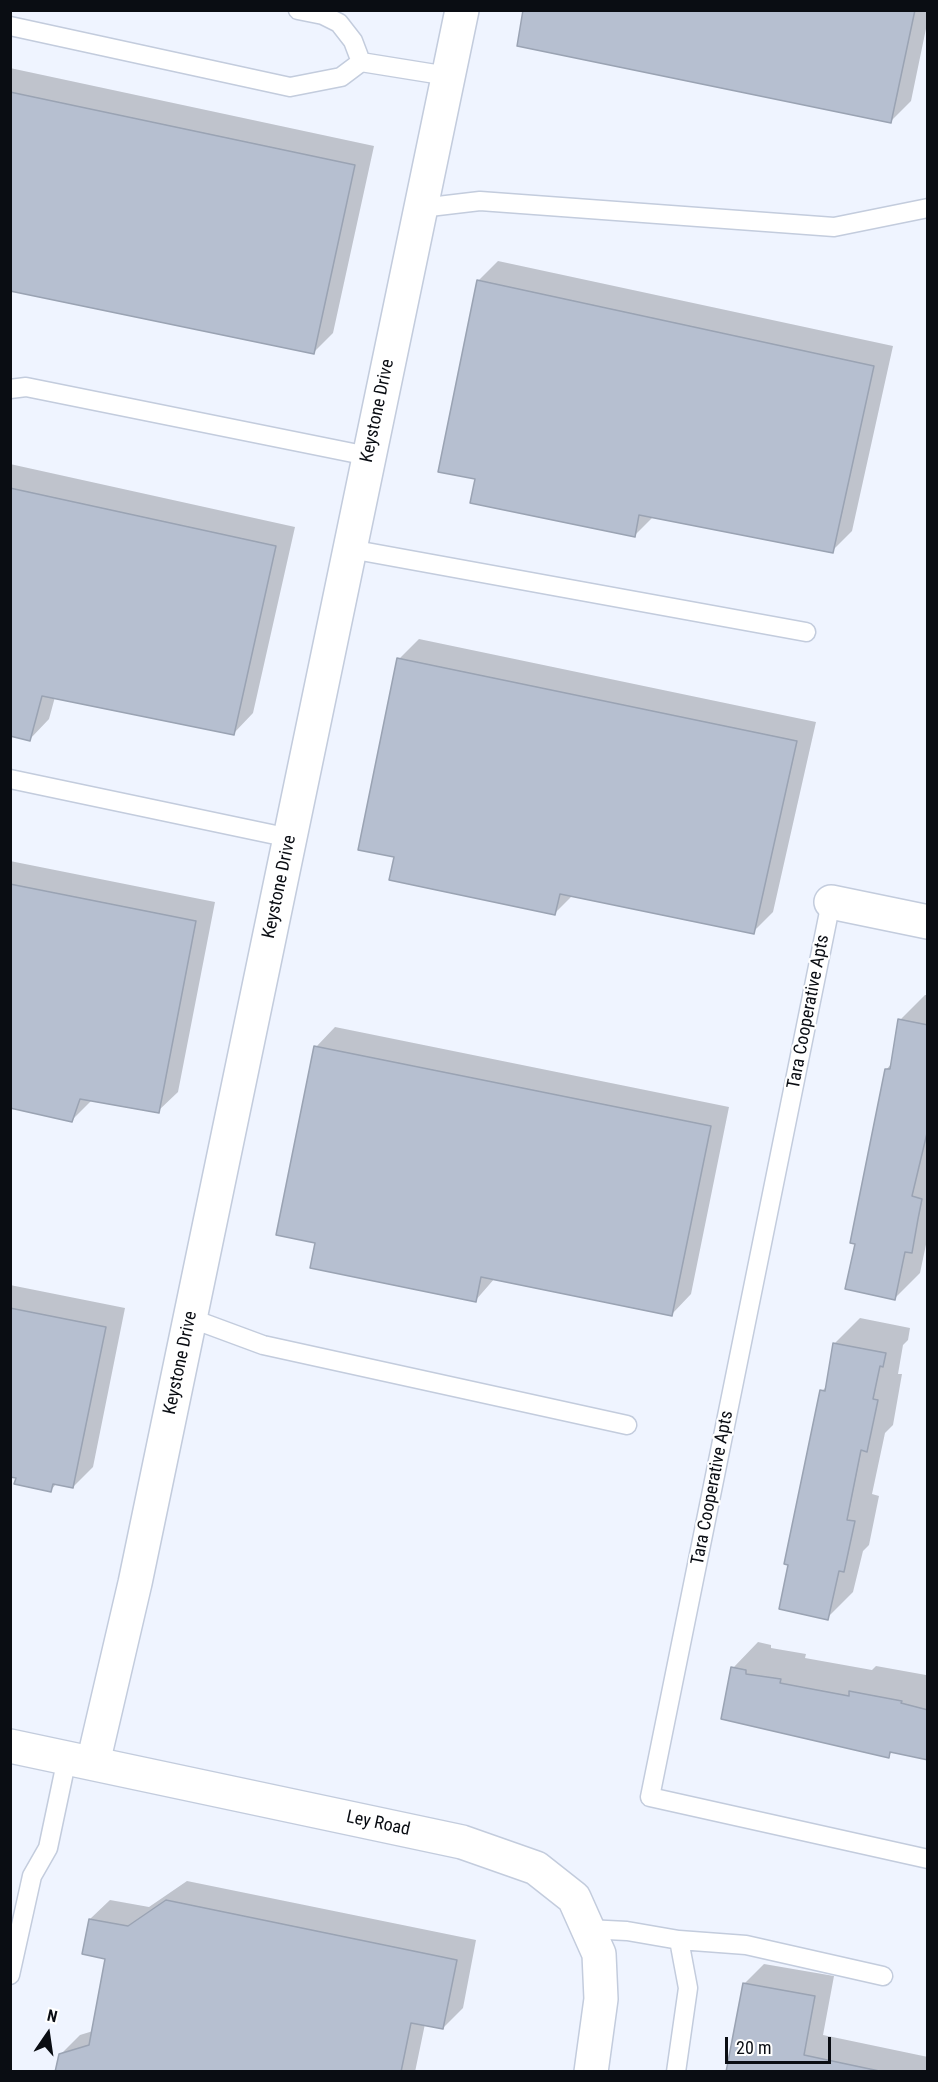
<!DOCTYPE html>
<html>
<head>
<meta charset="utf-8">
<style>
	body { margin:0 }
	#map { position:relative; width:938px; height:2082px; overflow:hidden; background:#eff4ff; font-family:"Roboto Condensed",sans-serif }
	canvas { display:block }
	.frame { position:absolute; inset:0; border:12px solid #0a0d13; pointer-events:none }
	.north { position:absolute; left:18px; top:2004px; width:60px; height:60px; -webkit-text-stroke:4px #fff; paint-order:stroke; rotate:13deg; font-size:16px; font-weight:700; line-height:24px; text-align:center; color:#0a0d13 }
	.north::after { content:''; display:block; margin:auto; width:21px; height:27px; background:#0a0d13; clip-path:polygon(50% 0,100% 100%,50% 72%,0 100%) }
	.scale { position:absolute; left:725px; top:2037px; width:106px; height:27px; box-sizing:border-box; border:3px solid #0a0d13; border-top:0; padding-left:8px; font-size:18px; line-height:21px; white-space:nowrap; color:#0a0d13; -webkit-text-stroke:4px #fff; paint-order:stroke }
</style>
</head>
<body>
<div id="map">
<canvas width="938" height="2082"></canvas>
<div class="frame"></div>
<div class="north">N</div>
<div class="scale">20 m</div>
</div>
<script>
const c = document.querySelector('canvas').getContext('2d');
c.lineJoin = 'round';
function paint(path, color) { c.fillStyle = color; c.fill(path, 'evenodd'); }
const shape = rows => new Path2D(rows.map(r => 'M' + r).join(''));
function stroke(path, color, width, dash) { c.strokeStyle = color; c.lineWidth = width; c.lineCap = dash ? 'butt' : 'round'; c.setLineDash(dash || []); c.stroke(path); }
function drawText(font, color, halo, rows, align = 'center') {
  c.font = font + ' "Roboto Condensed",sans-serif'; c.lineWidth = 4.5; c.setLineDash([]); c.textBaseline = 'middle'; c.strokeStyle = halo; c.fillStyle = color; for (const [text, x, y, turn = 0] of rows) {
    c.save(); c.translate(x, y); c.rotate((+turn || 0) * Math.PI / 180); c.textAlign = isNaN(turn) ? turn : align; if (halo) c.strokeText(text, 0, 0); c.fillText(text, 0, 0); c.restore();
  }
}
const shadow = shape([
	[525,10,928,10,928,19,911,101,891,121],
	[10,68,374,146,333,333,314,352,10,289],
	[498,261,893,346,852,531,832,551,654,516,634,536,477,478,478,281],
	[10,464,295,527,253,713,234,733,55,697,49,719,30,739,10,735],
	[419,639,816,722,773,912,753,932,573,895,555,913,396,855,399,659],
	[10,861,215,902,178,1092,158,1111,92,1100,72,1120,10,1107],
	[925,995,928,995,928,1235,920,1273,895,1298,857,1243,886,1070,892,1063,900,1020],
	[335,1027,729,1107,691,1294,672,1314,495,1278,475,1301,317,1242,316,1047],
	[10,1285,125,1308,93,1467,73,1487,57,1483,51,1490,10,1475],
	[860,1318,910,1328,908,1340,903,1345,898,1374,902,1374,893,1425,885,1433,872,1494,879,1496,869,1545,863,1551,853,1592,827,1618,822,1391,827,1386,834,1344],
	[758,1642,771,1645,771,1648,806,1654,805,1658,872,1670,876,1666,926,1675,928,1758,893,1751,888,1756,733,1668],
	[187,1881,476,1940,463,2008,443,2028,425,2024,415,2072,57,2072,60,2055,80,2035,93,2031,107,1957,90,1919,110,1900,149,1907],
	[764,1964,834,1976,823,2035,928,2057,928,2072,727,2072,744,1984]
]);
const building = shape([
	[523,10,915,10,891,123,517,46,523,10],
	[10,92,355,165,314,354,10,291,10,92],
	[477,280,874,366,833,553,639,515,635,537,470,503,475,479,438,472,477,280],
	[10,488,276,546,234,735,42,696,30,741,10,736,10,488],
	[397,658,797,741,754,934,560,894,555,915,389,880,394,857,358,850,397,658],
	[10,884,196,921,159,1113,80,1099,72,1122,10,1108,10,884],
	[898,1019,928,1025,928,1129,912,1196,922,1199,918,1219,912,1253,905,1252,895,1300,845,1289,855,1244,850,1243,885,1069,890,1069,898,1019],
	[314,1046,711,1126,672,1316,481,1277,476,1302,310,1268,315,1243,276,1235,314,1046],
	[10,1308,106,1327,73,1488,53,1484,51,1492,14,1484,16,1478,10,1477,10,1308],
	[833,1343,886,1353,883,1367,880,1366,873,1399,878,1400,867,1452,861,1450,847,1520,855,1521,844,1572,839,1571,828,1620,779,1609,788,1565,784,1564,820,1390,825,1391,833,1343],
	[731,1667,746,1670,746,1674,781,1679,780,1683,849,1696,849,1691,870,1695,902,1701,901,1703,928,1710,928,1760,890,1752,889,1758,721,1719,731,1667],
	[166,1900,457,1960,443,2029,411,2023,401,2072,55,2072,59,2054,89,2045,105,1959,82,1954,89,1919,128,1926,166,1900],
	[743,1983,815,1996,804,2055,884,2072,726,2072,743,1983]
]);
const service = shape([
	[298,10,323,15,339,23,353,41,361,62],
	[10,26,290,87,341,77,361,62,448,76],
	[421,208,480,201,834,227,928,208],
	[10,389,26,387,368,456],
	[350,549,806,632],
	[10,779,290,838],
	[831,902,650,1797,928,1859],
	[190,1318,263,1345,627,1425],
	[587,1929,627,1931,679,1940,688,1988,676,2072],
	[679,1940,746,1945,883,1976],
	[10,1975,32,1876,48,1848,67,1758]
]);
const minor = shape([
	[831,902,928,922],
	[93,1763,135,1583,462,10]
]);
const secondary = shape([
	[10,1746,462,1842,536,1868,574,1898,599,1954,601,1999,591,2072]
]);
const streetNames = [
	["Keystone Drive",378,411,-78],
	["Keystone Drive",280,887,-78],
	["Tara Cooperative Apts",809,1012,-79],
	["Keystone Drive",181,1363,-78],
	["Tara Cooperative Apts",713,1488,-79],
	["Ley Road",378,1824,12]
];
paint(shadow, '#0003');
paint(building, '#b6bfd0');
stroke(building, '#9aa3b3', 1.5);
stroke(service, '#c3ccdd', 21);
stroke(minor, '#c3ccdd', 36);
stroke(secondary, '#c3ccdd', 36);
stroke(service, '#fff', 18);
stroke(minor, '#fff', 33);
stroke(secondary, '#fff', 33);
drawText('18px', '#0a0d13', '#fff', streetNames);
</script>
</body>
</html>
